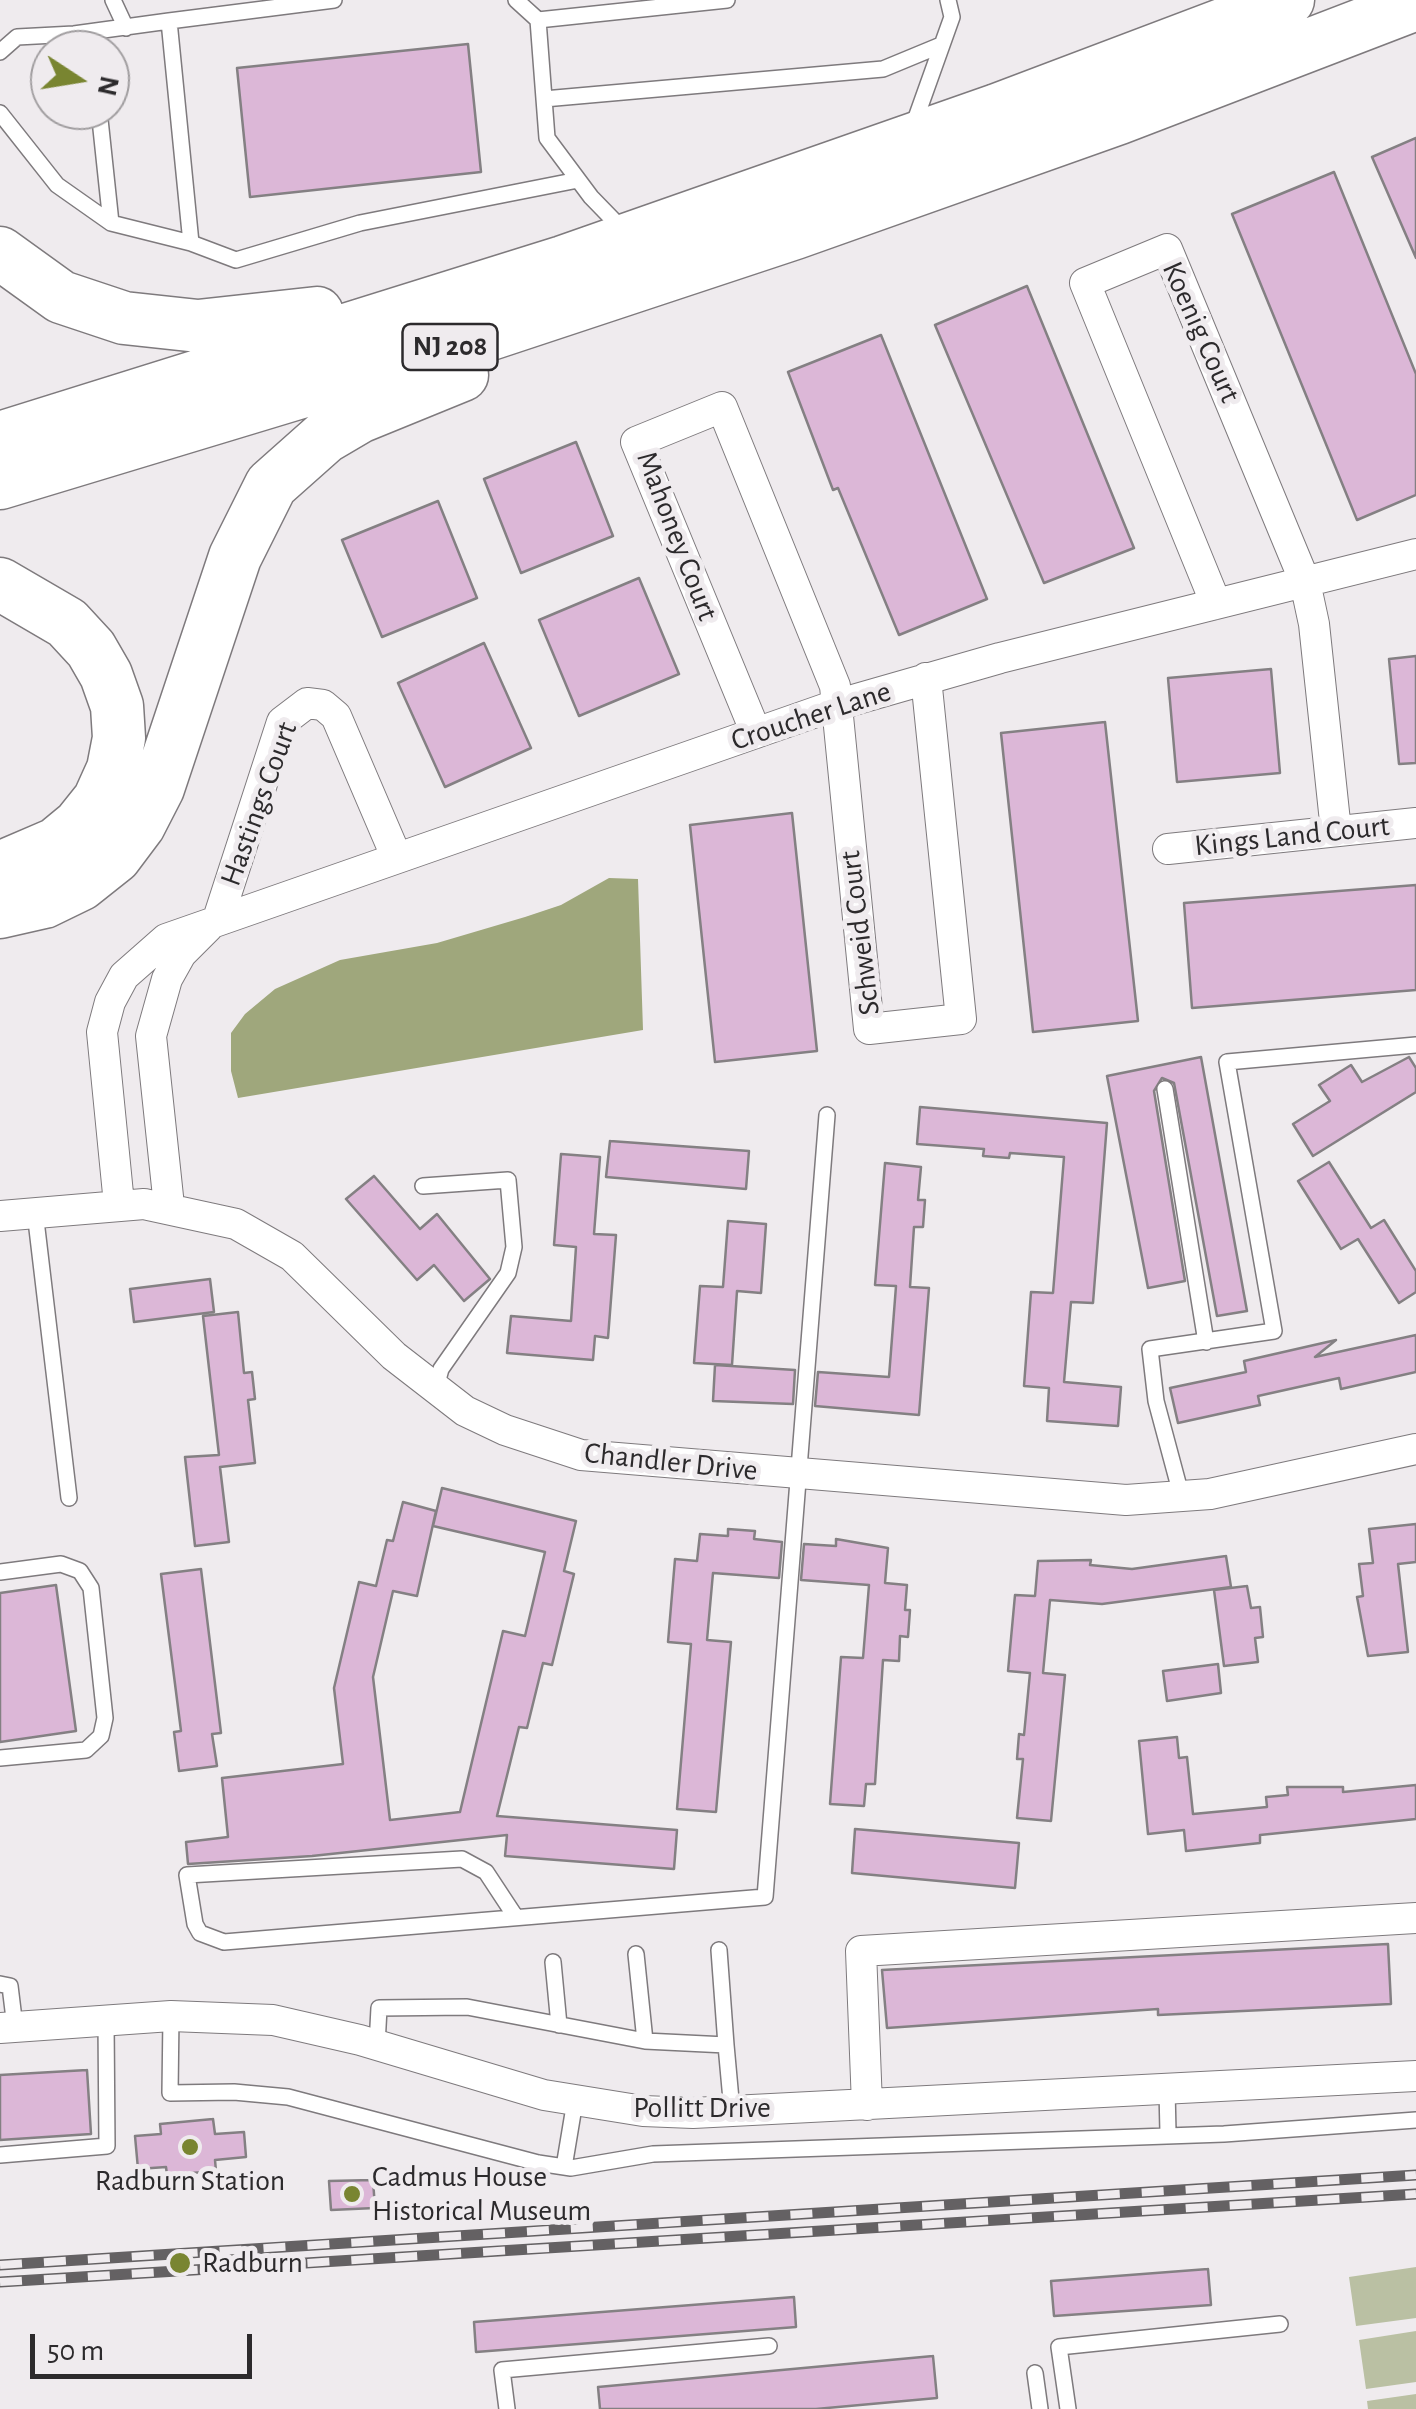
<!DOCTYPE html>
<html>
<head>
<meta charset="utf-8">
<style>
	body { margin:0 }
	#map { position:relative; width:1416px; height:2409px; overflow:hidden; background:#efebee; font-family:"Alegreya Sans",sans-serif }
	canvas { display:block }
	.north { position:absolute; left:30px; top:30px; width:100px; height:100px; box-sizing:border-box; background:#efebee; border:2px solid #a19ea0; border-radius:50%; rotate:102deg; font-size:28px; font-weight:700; line-height:40px; text-align:center; color:#2c2a2c }
	.north::after { content:''; display:block; margin:auto; width:35px; height:45px; background:#798531; clip-path:polygon(50% 0,100% 100%,50% 72%,0 100%) }
	.scale { position:absolute; left:30px; top:2334px; width:222px; height:45px; box-sizing:border-box; border:5px solid #2c2a2c; border-top:0; padding-left:12px; font-size:30px; line-height:35px; white-space:nowrap; color:#2c2a2c; -webkit-text-stroke:8px #efebee; paint-order:stroke }
</style>
</head>
<body>
<div id="map">
<canvas width="1416" height="2409"></canvas>
<div class="north">N</div>
<div class="scale">50 m</div>
</div>
<script>
const c = document.querySelector('canvas').getContext('2d');
c.lineJoin = 'round';
function paint(path, color) { c.fillStyle = color; c.fill(path, 'evenodd'); }
const shape = rows => new Path2D(rows.map(r => 'M' + r).join(''));
function stroke(path, color, width, dash) { c.strokeStyle = color; c.lineWidth = width; c.lineCap = dash ? 'butt' : 'round'; c.setLineDash(dash || []); c.stroke(path); }
function drawText(font, color, halo, rows, align = 'center') {
  c.font = font + ' "Alegreya Sans",sans-serif'; c.lineWidth = 10; c.setLineDash([]); c.textBaseline = 'middle'; c.strokeStyle = halo; c.fillStyle = color; for (const [text, x, y, turn = 0] of rows) {
    c.save(); c.translate(x, y); c.rotate((+turn || 0) * Math.PI / 180); c.textAlign = isNaN(turn) ? turn : align; if (halo) c.strokeText(text, 0, 0); c.fillText(text, 0, 0); c.restore();
  }
}
const green = shape([
	[1416,2267,1416,2318,1356,2326,1349,2277],
	[1416,2331,1416,2382,1366,2389,1359,2340],
	[1416,2394,1416,2409,1368,2409,1367,2401]
]);
const water = shape([
	[609,878,638,879,643,1030,238,1098,231,1071,231,1033,245,1014,275,989,340,960,437,943,525,917,561,905]
]);
const building = shape([
	[468,44,481,172,250,197,237,68,468,44],
	[1416,138,1416,258,1372,157,1416,138],
	[1334,172,1416,374,1416,495,1357,520,1232,214,1334,172],
	[1027,286,1134,548,1044,583,935,325,1027,286],
	[881,335,987,599,899,635,838,488,833,490,788,372,881,335],
	[576,442,613,536,521,573,484,479,576,442],
	[438,501,477,598,382,637,342,540,438,501],
	[639,578,679,674,579,716,539,620,639,578],
	[484,643,531,748,445,787,398,683,484,643],
	[1416,656,1416,763,1399,764,1389,659,1416,656],
	[1271,669,1280,773,1177,782,1168,678,1271,669],
	[1105,722,1138,1021,1033,1032,1001,733,1105,722],
	[792,813,817,1051,715,1062,690,825,792,813],
	[1416,885,1416,990,1192,1008,1184,903,1416,885],
	[1201,1057,1247,1311,1217,1316,1174,1083,1162,1078,1154,1091,1185,1281,1148,1288,1107,1076,1201,1057],
	[1409,1057,1416,1068,1416,1092,1313,1156,1293,1124,1330,1101,1319,1085,1351,1065,1362,1082,1409,1057],
	[920,1107,1107,1123,1093,1303,1071,1302,1064,1382,1121,1387,1118,1426,1047,1421,1049,1388,1024,1386,1031,1292,1053,1293,1064,1157,1010,1153,1009,1158,983,1156,984,1149,917,1144,920,1107],
	[610,1141,749,1151,746,1189,606,1177,610,1141],
	[561,1154,600,1157,594,1234,616,1235,608,1338,595,1336,593,1360,507,1353,511,1316,571,1321,576,1247,554,1245,561,1154],
	[1329,1162,1371,1228,1384,1220,1416,1271,1416,1292,1399,1303,1358,1239,1341,1249,1298,1181,1329,1162],
	[885,1163,921,1167,918,1200,925,1200,923,1227,914,1227,910,1287,929,1288,919,1415,815,1406,818,1372,889,1377,896,1286,875,1285,885,1163],
	[374,1176,420,1229,437,1214,490,1279,464,1301,434,1265,417,1280,346,1199,374,1176],
	[728,1221,766,1224,761,1293,737,1291,732,1365,694,1363,700,1286,723,1287,728,1221],
	[210,1279,214,1312,134,1322,130,1289,210,1279],
	[238,1312,244,1373,252,1372,255,1399,248,1400,255,1463,220,1467,229,1542,195,1546,185,1457,219,1455,203,1316,238,1312],
	[1416,1335,1416,1372,1341,1389,1339,1378,1258,1396,1260,1405,1178,1423,1170,1388,1246,1372,1244,1361,1336,1340,1315,1357,1416,1335],
	[715,1365,795,1370,793,1404,713,1401,715,1365],
	[442,1488,576,1521,564,1571,574,1574,552,1665,543,1663,527,1728,519,1727,497,1816,677,1830,674,1869,505,1856,507,1835,312,1856,188,1864,186,1842,228,1837,222,1778,343,1764,334,1688,359,1582,376,1586,387,1540,393,1541,403,1502,436,1511,417,1596,393,1591,373,1677,390,1820,460,1812,503,1631,525,1636,545,1552,433,1526,442,1488],
	[1416,1524,1416,1562,1398,1564,1408,1652,1368,1656,1357,1597,1363,1596,1359,1564,1373,1563,1369,1529,1416,1524],
	[728,1529,755,1531,754,1539,782,1542,779,1578,713,1573,707,1640,731,1642,716,1812,677,1809,691,1644,668,1642,675,1559,697,1561,700,1534,728,1536,728,1529],
	[836,1539,888,1548,885,1583,907,1585,905,1610,910,1610,908,1637,900,1636,899,1661,883,1660,875,1784,866,1784,864,1806,830,1804,841,1657,863,1658,869,1585,801,1580,804,1544,836,1546,836,1539],
	[1226,1556,1231,1587,1102,1604,1050,1600,1043,1673,1065,1675,1051,1821,1017,1818,1023,1759,1017,1759,1019,1734,1024,1735,1030,1673,1008,1671,1015,1595,1035,1596,1038,1561,1091,1560,1090,1565,1132,1569,1226,1556],
	[201,1569,221,1733,212,1734,217,1766,179,1771,174,1732,181,1731,161,1574,201,1569],
	[56,1585,76,1731,0,1742,0,1593,56,1585],
	[1247,1586,1251,1608,1260,1607,1263,1637,1255,1638,1258,1662,1224,1666,1214,1590,1247,1586],
	[1218,1664,1221,1693,1167,1701,1163,1671,1218,1664],
	[1177,1737,1179,1758,1187,1757,1193,1814,1267,1807,1266,1797,1288,1795,1287,1787,1343,1787,1343,1792,1416,1785,1416,1819,1260,1835,1260,1843,1186,1851,1184,1830,1148,1834,1139,1741,1177,1737],
	[855,1829,1019,1843,1015,1888,852,1873,855,1829],
	[1388,1944,1391,2004,1158,2015,1158,2009,887,2028,882,1970,1388,1944],
	[87,2070,91,2134,0,2140,0,2075,87,2070],
	[213,2119,215,2134,244,2132,246,2157,215,2160,216,2171,167,2175,166,2167,138,2169,135,2136,161,2134,160,2124,213,2119],
	[373,2180,375,2208,331,2210,329,2181,373,2180],
	[1208,2269,1211,2305,1054,2316,1051,2281,1208,2269],
	[794,2297,796,2327,476,2352,474,2322,794,2297],
	[933,2356,937,2398,816,2409,600,2409,598,2387,933,2356]
]);
const service = shape([
	[113,0,126,28],
	[516,0,538,20],
	[169,21,334,0],
	[0,52,17,37,74,34,169,21,191,243,111,223,57,185,0,113],
	[544,99,883,69,941,45],
	[99,110,111,223],
	[912,129,952,17,948,0],
	[625,232,591,197,547,138,538,20,727,0],
	[191,243,236,260,360,223,578,180],
	[1165,1089,1206,1342],
	[423,1186,508,1180,514,1247,508,1273,441,1369,435,1391],
	[35,1212,69,1498],
	[1182,1498,1156,1401,1150,1349,1274,1331,1227,1062,1416,1045],
	[0,1572,61,1564,80,1571,91,1588,105,1718,101,1736,86,1750,0,1758],
	[515,1916,486,1872,462,1859,187,1875,195,1924,200,1933,224,1942,765,1897,827,1115],
	[719,1950,726,2045],
	[636,1954,645,2041],
	[553,1962,559,2025],
	[0,1984,10,1986,15,2027],
	[171,2016,170,2093,234,2092,288,2097,538,2163,571,2168,653,2154,1224,2134,1416,2120],
	[377,2045,379,2008,467,2007,645,2041,726,2045,732,2111],
	[1167,2089,1168,2133],
	[0,2155,107,2146,106,2021],
	[564,2167,575,2101],
	[1035,2373,1040,2409],
	[507,2409,502,2370,769,2346],
	[1068,2409,1059,2347,1280,2324]
]);
const minor = shape([
	[1216,604,1085,283,1167,249,1305,582,1314,624,1336,831],
	[756,733,636,442,722,407,835,686,869,1029,961,1019,926,678],
	[1168,849,1416,823],
	[218,919,282,722,307,703,323,705,336,716,396,856],
	[119,1204,102,1032,110,1002,124,976,166,939,836,705,1000,658,1416,554],
	[169,1206,151,1036,167,979,181,954,208,927],
	[0,1216,144,1204,236,1224,292,1256,394,1356,465,1411,505,1430,581,1455,1126,1500,1210,1494,1416,1449],
	[0,2028,171,2016,273,2020,360,2040,544,2095,643,2111,693,2113,1416,2076],
	[867,2105,861,1951,1416,1918]
]);
const trunk = shape([
	[0,253,61,297,124,318,198,326,317,313],
	[0,438,563,262,997,110,1288,0],
	[0,483,466,342,795,233,1119,118,1416,4],
	[0,584,67,623,91,649,106,675,117,706,119,738,113,769,99,800,79,825,56,844,0,868],
	[0,912,44,902,81,884,115,857,139,825,158,788,235,557,271,485,325,437,359,417,462,375]
]);
const rail = shape([
	[0,2265,1416,2175],
	[0,2282,1416,2194]
]);
const markers = [
	[190,2147,10,"#798531"],
	[352,2194,10,"#798531"],
	[180,2263,12,"#798531"]
];
const shields = [
	[450,347,95]
];
const shieldNames = [
	["NJ 208",450,347]
];
const streetNames = [
	["Koenig Court",1201,332,66],
	["Mahoney Court",677,536,69],
	["Croucher Lane",811,716,-18],
	["Hastings Court",259,804,-70],
	["Kings Land Court",1292,836,-6],
	["Schweid Court",860,933,-97],
	["Chandler Drive",671,1462,6],
	["Pollitt Drive",702,2108]
];
const poiNames = [
	["Cadmus House",372,2177],
	["Historical Museum",372,2211],
	["Radburn Station",190,2181,"center"],
	["Radburn",202,2263]
];
paint(green, '#bac0a3');
paint(water, '#9fa77c');
paint(building, '#dcb7d7');
stroke(building, '#848083', 2.5);
stroke(service, '#7e7a7d', 18);
stroke(minor, '#7e7a7d', 32);
stroke(trunk, '#7e7a7d', 55);
stroke(service, '#fff', 15);
stroke(minor, '#fff', 30);
stroke(trunk, '#fff', 52);
stroke(rail, '#646163', 11);
stroke(rail, '#efebee', 8, [22]);
for (const [x, y, r, color] of markers) { const dot = new Path2D(); dot.arc(x, y, r, 0, 2 * Math.PI); c.fillStyle = color; c.fill(dot); stroke(dot, '#efebee', 4); }
for (const [x, y, w] of shields) { const box = new Path2D(); box.roundRect(x - w / 2, y - 23, w, 46, 8); c.fillStyle = '#efebee'; c.fill(box); stroke(box, '#2c2a2c', 2.5); }
drawText('bold 28px', '#2c2a2c', null, shieldNames);
drawText('30px', '#2c2a2c', '#efebee', streetNames);
drawText('30px', '#2c2a2c', '#efebee', poiNames, 'left');
</script>
</body>
</html>
